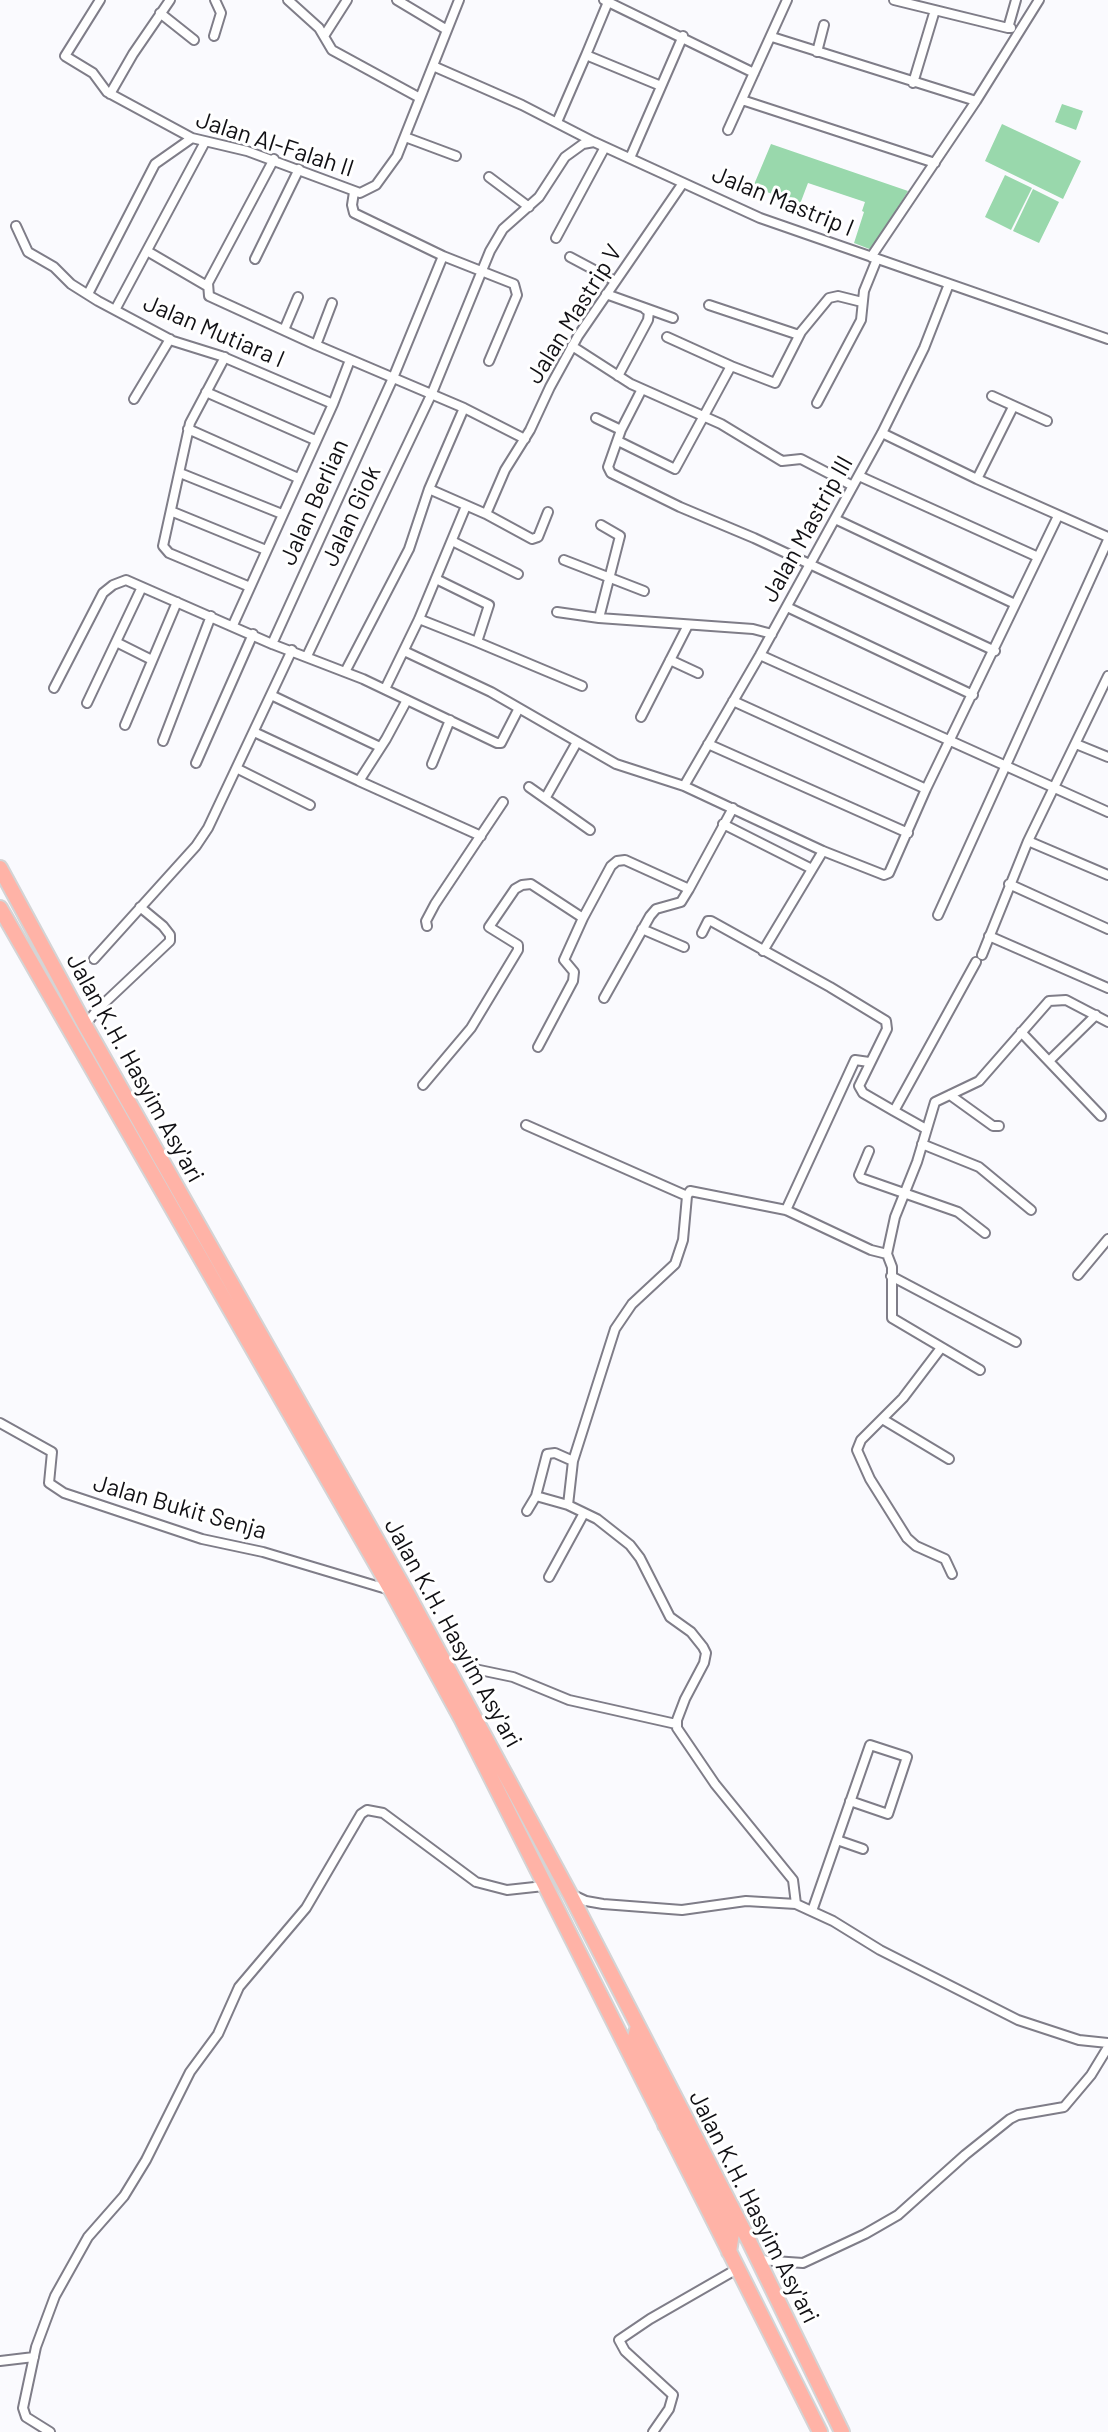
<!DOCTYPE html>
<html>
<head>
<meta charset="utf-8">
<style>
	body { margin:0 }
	canvas { display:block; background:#fafafe }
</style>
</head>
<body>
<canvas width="1108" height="2432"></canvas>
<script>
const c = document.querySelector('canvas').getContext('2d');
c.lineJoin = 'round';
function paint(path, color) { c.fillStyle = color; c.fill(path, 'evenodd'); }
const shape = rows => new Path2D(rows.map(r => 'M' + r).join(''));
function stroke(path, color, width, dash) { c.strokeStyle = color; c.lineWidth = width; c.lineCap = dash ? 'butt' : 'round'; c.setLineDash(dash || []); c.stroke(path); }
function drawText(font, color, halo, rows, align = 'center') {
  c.font = font + ' Barlow,sans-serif'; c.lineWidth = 6; c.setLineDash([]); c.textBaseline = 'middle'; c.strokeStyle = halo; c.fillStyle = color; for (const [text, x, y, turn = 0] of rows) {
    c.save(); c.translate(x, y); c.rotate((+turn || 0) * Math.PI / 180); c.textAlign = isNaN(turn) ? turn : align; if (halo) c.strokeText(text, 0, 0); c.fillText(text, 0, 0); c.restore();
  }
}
const green = shape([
	[1062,104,1083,111,1076,130,1055,122],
	[1002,124,1081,161,1063,199,985,161],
	[771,144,908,191,872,250,854,243,864,212,862,211,865,202,808,183,800,204,753,187],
	[1005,175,1032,188,1011,230,985,217],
	[1033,189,1059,202,1039,243,1013,231]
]);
const minor = shape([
	[100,0,65,56,93,73,107,92,192,138,247,151,360,193,376,185,397,156,459,0],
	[288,0,319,28,332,50,420,98],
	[397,0,447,30],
	[604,0,754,73],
	[894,0,1008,28],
	[160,13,194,40],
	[1011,28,1008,28,1016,0],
	[214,36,221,13,215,0],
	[324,36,347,0],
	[772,37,976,101],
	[817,52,824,25],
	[586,55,608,2],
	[433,66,522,105,594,142],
	[913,83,935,10],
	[110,94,133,54,170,0],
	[742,100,935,163],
	[557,122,586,55,661,86],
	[728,130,787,0],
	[405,137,456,156],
	[630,158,683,36],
	[274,159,208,283,209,296,316,345,464,408,429,489,409,549,345,672],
	[489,177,529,207],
	[354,192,352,205,354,213,443,256,514,284,517,295,489,361],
	[16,226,28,252,54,267,71,284,98,301,173,341,221,356,333,404],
	[556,238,605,147],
	[147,251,207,286],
	[570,257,615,281],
	[871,257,976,101,1039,0],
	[255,259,299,169],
	[88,294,155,164,192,138],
	[606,294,673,318],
	[709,305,799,335],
	[115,310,205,142],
	[284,330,298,297],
	[667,337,731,366],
	[316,345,332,303],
	[572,346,631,384,721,424,782,461,801,459,853,486],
	[225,357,190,423,163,546,169,553,250,587],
	[618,376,648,320,649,312,645,309],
	[642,389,621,430,608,467,611,473,680,507,754,538,995,651],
	[206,392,315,440],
	[992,396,1047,421],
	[134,399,170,339],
	[817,403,861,320,864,291,877,259],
	[464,408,525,439],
	[596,418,621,430],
	[188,429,298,478],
	[882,433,977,479,1108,537],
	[618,441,675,469,731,366,775,383,801,332,829,298,838,296,862,302],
	[180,473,282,514],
	[859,476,1038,557],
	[977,479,1013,407],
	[429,489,486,514,532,539,538,537,548,512],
	[173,512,266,550],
	[486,514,505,470,530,430,550,387,578,336,683,183],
	[835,519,1015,604],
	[452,541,518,574],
	[564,560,644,591],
	[436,579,489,605,477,642,582,686],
	[787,607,973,695],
	[557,612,599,618,753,629,772,634],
	[599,618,620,536,601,525],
	[419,619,477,642],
	[233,625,333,404,350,360],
	[116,642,152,660],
	[272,644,393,378,443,256],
	[404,651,491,692,616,764,684,786,823,851,884,875,889,873,926,789,1058,516],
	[760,655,1108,812],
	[307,656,432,393,490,251,503,229,539,197,565,157,583,144,594,142,760,218,1108,339],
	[670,660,698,673],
	[54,688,103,593,113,585,126,580,272,644,363,679,497,743,501,743,519,708],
	[385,689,419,619,466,506],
	[271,695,380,747],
	[733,701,926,789],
	[87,703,142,587],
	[641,717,688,625],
	[125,725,177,602],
	[254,732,359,781,386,739,407,700],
	[163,741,211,616],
	[708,744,908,833],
	[1076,744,1108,757],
	[196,763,253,634],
	[432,764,450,720],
	[238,769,310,805],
	[359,781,481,836],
	[684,786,760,655,882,433,924,348,949,284],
	[529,787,590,830],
	[546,797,577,742],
	[723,824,812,869],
	[1028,841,1108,875],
	[1009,884,1108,929],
	[938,915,1108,540],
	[427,926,426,921,435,904,503,802],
	[642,929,684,947],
	[702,933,708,921,711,921,830,987,886,1021,887,1029,859,1086,863,1093,894,1111],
	[989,936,1108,988],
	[763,951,823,851],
	[982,955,1028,841,1108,676],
	[94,959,196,846,208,828,292,650],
	[604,998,650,916,656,909,681,902,689,889],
	[85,1025,98,1009,170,941,170,935,163,926,140,907],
	[1021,1032,1101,1116],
	[538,1047,573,981,574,972,564,960,583,918],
	[1049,1061,1096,1015],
	[423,1085,471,1028,518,950,518,945,489,927,515,889,522,885,531,884,583,918,611,866,617,861,625,860,689,889,733,808],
	[950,1095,993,1126,999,1126],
	[526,1125,687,1196],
	[926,1129,894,1111,976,962],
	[922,1144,979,1167,1031,1210],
	[869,1151,859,1175,861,1178,958,1212,985,1233],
	[786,1210,855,1060,869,1062],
	[887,1254,892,1267,892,1318,980,1370],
	[1078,1275,1108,1239],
	[891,1276,1016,1342],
	[941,1348,903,1398,861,1440,857,1450,870,1479,907,1538,916,1546,945,1559,952,1574],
	[884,1420,949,1459],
	[0,1423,52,1452,49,1483,64,1493,202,1539,263,1552,390,1590],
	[536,1496,568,1505],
	[527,1511,536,1496,547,1454,555,1453,573,1461],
	[549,1577,584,1513],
	[470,1668,513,1677,569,1700,676,1724],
	[837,1840,863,1849],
	[571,1894,586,1901,603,1904,682,1910,746,1901,796,1904,833,1921,880,1950,1018,2020,1079,2040,1108,2043],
	[796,1904,793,1880,715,1784,677,1728,677,1720,685,1699,704,1663,706,1653,703,1647,691,1632,670,1617,640,1558,630,1545,597,1519,568,1505,573,1461,615,1329,632,1304,675,1264,683,1240,687,1196,690,1191,786,1210,871,1250,887,1254,895,1217,917,1162,935,1102,979,1081,1049,1001,1066,1000,1108,1022],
	[812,1911,870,1745,907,1757,888,1814,850,1801],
	[759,2260,803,2263,865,2234,898,2215,965,2155,1010,2119,1018,2115,1064,2107,1091,2075,1108,2047],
	[0,2361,34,2357],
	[50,2432,26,2417,23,2408,36,2347,55,2296,88,2237,124,2196,146,2160,190,2072,218,2034,239,1987,306,1908,361,1814,367,1810,383,1813,476,1882,507,1890,544,1886],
	[653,2432,669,2409,673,2395,625,2351,619,2340,650,2319,737,2269]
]);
const trunk = shape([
	[0,868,85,1025,407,1593,570,1894,747,2237,842,2432],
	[0,908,391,1590,462,1720,820,2432],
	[638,2026,635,2037,637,2048,677,2126,672,2130,665,2125],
	[696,2139,689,2133,684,2137,732,2233,729,2252]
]);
const streetNames = [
	["Jalan Al-Falah II",275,144,18],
	["Jalan Mastrip I",783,201,22],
	["Jalan Mastrip V",574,314,-58],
	["Jalan Mutiara I",214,331,23],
	["Jalan Berlian",314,502,-66],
	["Jalan Giok",351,516,-65],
	["Jalan Mastrip III",807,529,-61],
	["Jalan K.H. Hasyim Asy'ari",135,1068,61],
	["Jalan Bukit Senja",180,1507,16],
	["Jalan K.H. Hasyim Asy'ari",453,1633,61],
	["Jalan K.H. Hasyim Asy'ari",754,2207,63]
];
paint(green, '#99d8ac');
stroke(minor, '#7f7d88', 12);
stroke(trunk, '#d4d4d5', 18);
stroke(minor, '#fff', 8);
stroke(trunk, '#ffb3a7', 14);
drawText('24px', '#111014', '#fff', streetNames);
</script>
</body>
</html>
